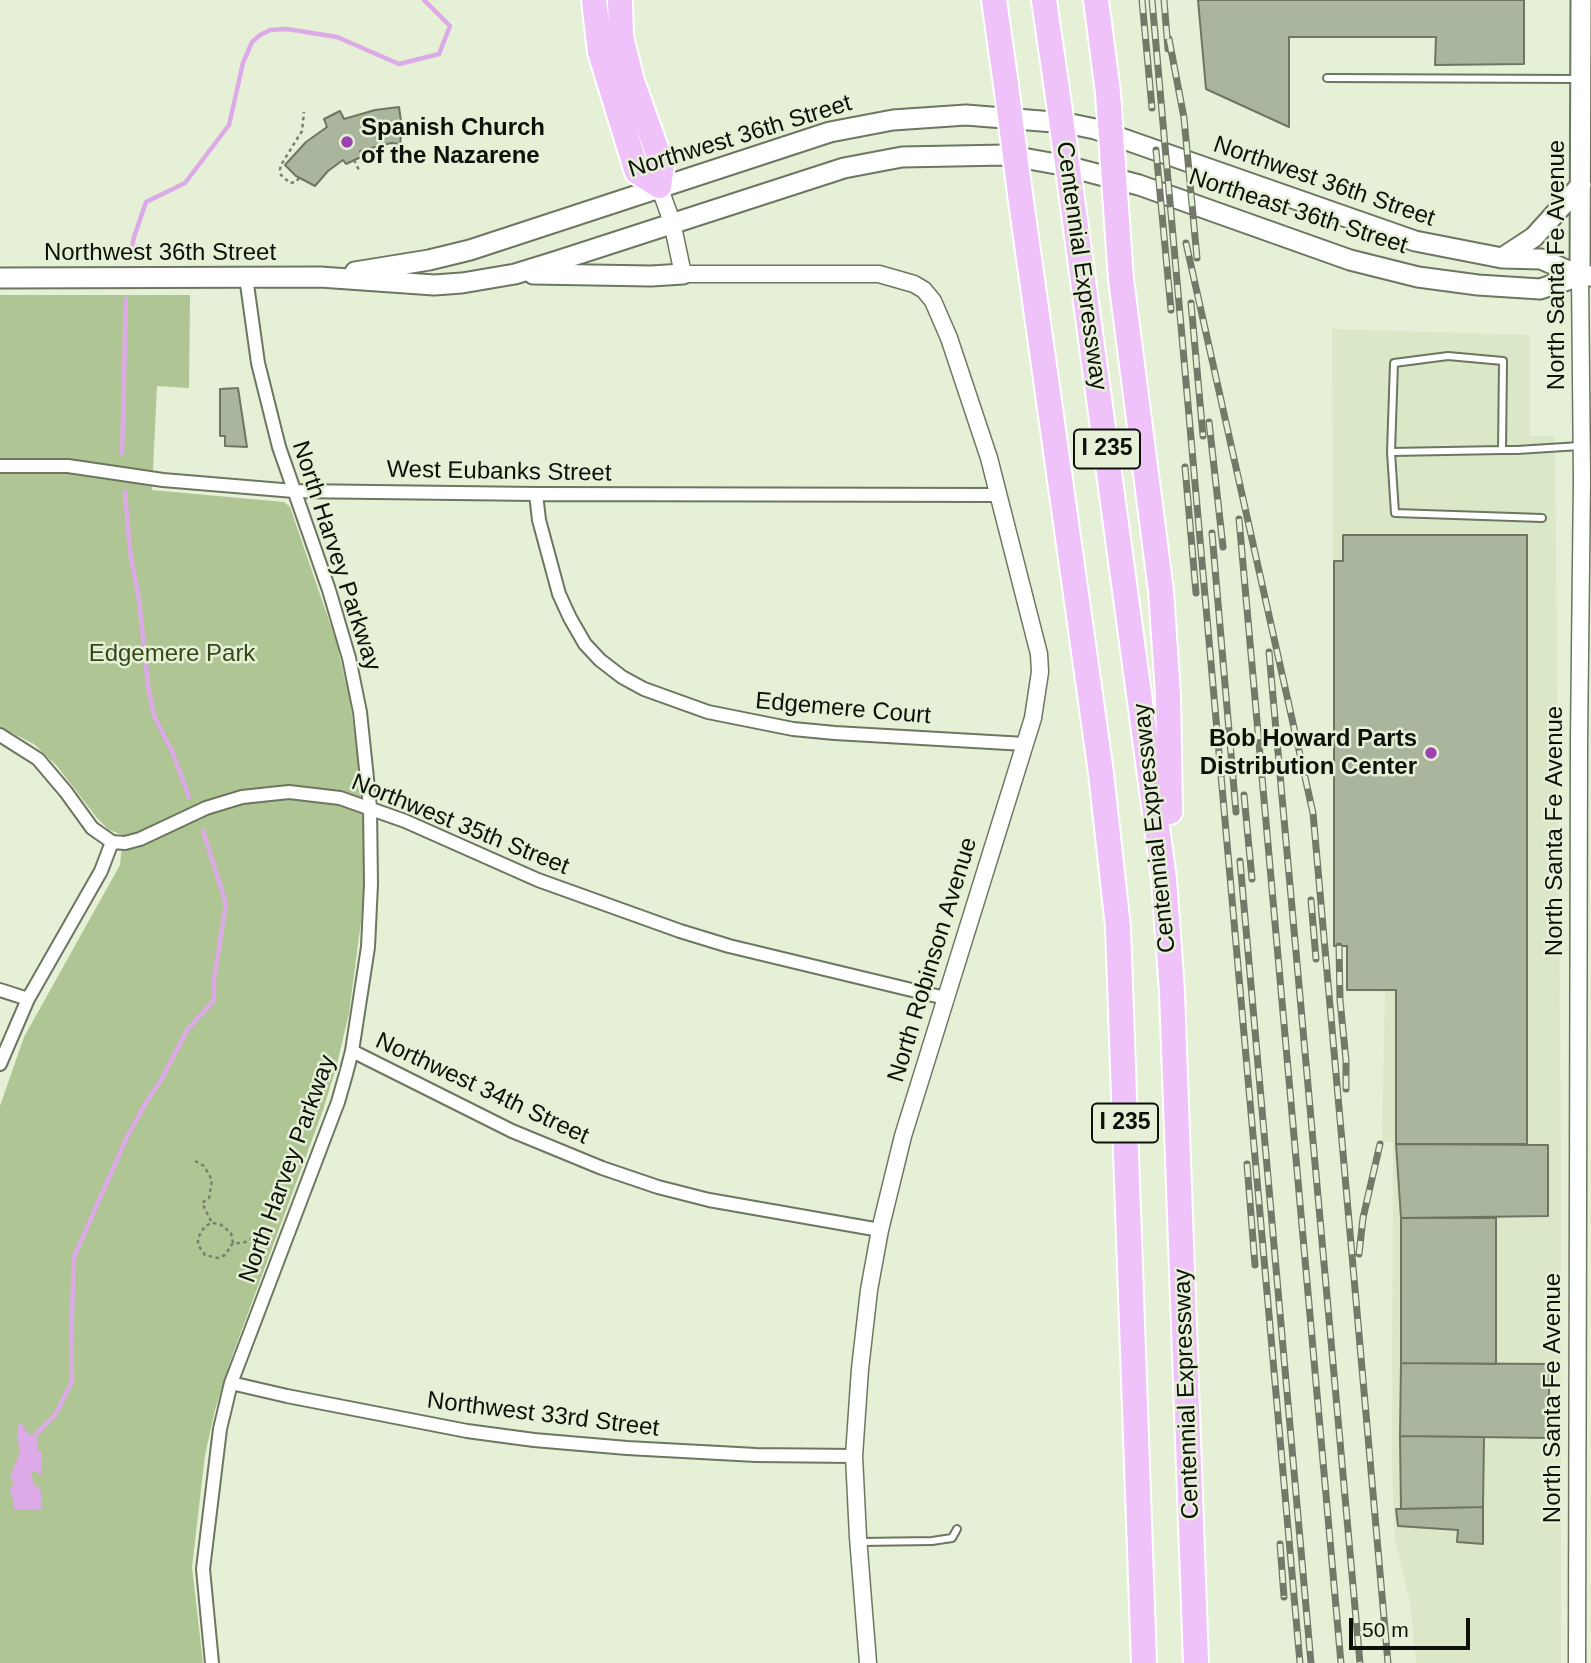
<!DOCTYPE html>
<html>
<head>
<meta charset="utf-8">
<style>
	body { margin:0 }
	#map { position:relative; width:1591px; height:1663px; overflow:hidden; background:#e5f0d7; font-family:Helvetica,sans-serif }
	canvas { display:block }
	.scale { position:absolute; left:1349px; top:1618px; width:121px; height:32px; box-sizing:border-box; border:4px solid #0d1109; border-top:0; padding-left:9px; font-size:21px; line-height:24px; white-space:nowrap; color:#0d1109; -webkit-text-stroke:5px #e5f0d7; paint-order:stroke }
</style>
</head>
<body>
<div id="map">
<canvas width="1591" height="1663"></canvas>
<div class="scale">50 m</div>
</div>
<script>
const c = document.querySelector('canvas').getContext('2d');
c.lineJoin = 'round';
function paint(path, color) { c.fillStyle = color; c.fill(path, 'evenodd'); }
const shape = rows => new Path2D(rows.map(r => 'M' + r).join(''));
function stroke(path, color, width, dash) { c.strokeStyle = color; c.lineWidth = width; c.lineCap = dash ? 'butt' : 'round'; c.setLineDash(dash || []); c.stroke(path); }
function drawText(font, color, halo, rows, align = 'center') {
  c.font = font + ' Helvetica,sans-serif'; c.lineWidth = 5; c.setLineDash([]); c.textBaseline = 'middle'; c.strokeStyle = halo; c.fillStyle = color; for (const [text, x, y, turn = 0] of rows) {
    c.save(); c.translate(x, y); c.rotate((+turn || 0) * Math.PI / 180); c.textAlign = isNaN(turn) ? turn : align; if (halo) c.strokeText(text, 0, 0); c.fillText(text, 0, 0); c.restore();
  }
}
const built = shape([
	[1332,329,1530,335,1530,436,1555,436,1561,1145,1561,1663,1416,1663,1410,1602,1395,1539,1392,1473,1393,1142,1382,1142,1385,992,1349,991,1349,948,1335,948]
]);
const green = shape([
	[0,295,190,295,189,388,157,386,152,490,284,502,290,507,336,641,350,701,360,775,359,784,364,831,363,906,349,1013,336,1068,323,1110,231,1359,215,1410,205,1455,192,1567,203,1663,0,1663,0,1106,24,1037,120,865,123,835,109,830,97,818,57,766,34,744,0,727]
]);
const water = shape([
	[21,1422,28,1434,33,1435,39,1441,37,1444,37,1452,42,1452,41,1476,35,1471,31,1473,34,1485,38,1486,42,1495,41,1510,14,1509,14,1498,11,1497,10,1489,14,1483,10,1477,20,1452,17,1438,18,1426]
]);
const stream = shape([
	[130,257,134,237,146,202,185,183,229,125,243,63,252,42,260,35,270,30,287,29,337,37,399,64,439,54,450,26,424,0],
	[122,454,126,299],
	[125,492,130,552,139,599,148,686,154,716,172,751,189,797],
	[34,1436,55,1415,72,1382,71,1339,74,1257,126,1139,145,1104,161,1080,187,1030,214,1000,214,979,226,904,203,831]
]);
const building = shape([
	[1198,0,1524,0,1524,64,1435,65,1436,37,1289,37,1289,127,1206,89,1198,0],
	[399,107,402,128,400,144,391,143,360,151,363,156,346,164,343,160,328,171,315,186,296,176,285,165,306,142,327,127,324,119,340,111,344,119,375,110,399,107],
	[238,388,247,447,225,446,225,436,220,436,220,389,238,388],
	[1343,535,1527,535,1527,1144,1396,1144,1396,990,1347,990,1347,946,1334,946,1334,561,1343,561,1343,535],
	[1396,1144,1548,1145,1548,1216,1401,1218,1396,1144],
	[1401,1218,1496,1218,1496,1364,1401,1363,1401,1218],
	[1401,1363,1549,1364,1549,1438,1400,1436,1401,1363],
	[1400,1436,1484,1437,1483,1507,1401,1509,1400,1436],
	[1483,1507,1483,1544,1457,1542,1458,1530,1398,1526,1396,1509,1483,1507]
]);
const path = shape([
	[354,160,360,172],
	[299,178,296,182,290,183,281,175,280,170,281,165,302,131,304,112],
	[195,1161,204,1166,212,1180,209,1198,202,1203,212,1223],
	[233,1243,231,1233,220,1224,212,1223,205,1226,198,1238,198,1245,205,1255,218,1258,225,1255,233,1243,243,1243,259,1235,272,1237]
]);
const service = shape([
	[1327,78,1579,79],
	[1502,450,1503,361,1448,356,1394,363,1391,452,1502,450,1517,450,1580,446],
	[1391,452,1395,513,1542,518],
	[860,1542,932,1541,952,1538,957,1529]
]);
const minor = shape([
	[0,466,68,466,163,480,294,491,536,494,999,495],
	[536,494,539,520,559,594,570,618,585,644,600,660,622,677,644,689,708,712,793,729,835,733,1025,744],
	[0,735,38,759,66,792,92,828,112,842,125,843,140,839,206,808,242,797,289,792,340,798,405,821,538,880,680,931,729,946,945,998],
	[0,990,28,999],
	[352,1051,512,1131,602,1168,658,1187,709,1200,880,1230],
	[0,1064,28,999,101,871,112,842],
	[231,1383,287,1396,467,1431,534,1440,627,1448,756,1455,854,1456],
	[212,1663,203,1569,220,1429,231,1383,338,1102,346,1074,352,1051,368,947,371,884,370,807,360,712,349,658,329,590,279,447,258,363,246,277]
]);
const tertiary = shape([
	[659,186,672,222,683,274,879,274,914,284,924,290,933,301,949,338,989,458,1039,654,1040,672,1033,718,903,1136,880,1230,869,1290,860,1369,854,1456,858,1537,868,1663],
	[1577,1663,1579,740,1582,478,1580,276]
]);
const secondary = shape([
	[1502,258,1534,237,1581,185],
	[355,272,429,260,470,250,830,132,893,120,966,115,1066,123,1095,129,1415,241,1502,258,1541,259,1580,276],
	[533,274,651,276,683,274],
	[1580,276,1581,0],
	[0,278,320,277,434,285,462,283,515,274,557,261,844,168,902,157,1006,155,1062,165,1139,185,1350,260,1418,277,1478,285,1540,289,1580,276,1591,276]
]);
const motorway = shape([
	[594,0,600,52,637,172,659,186,662,165,632,81,621,37,620,0],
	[994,0,1006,85],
	[1044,0,1057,90],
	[1096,0,1108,93,1121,279,1161,591,1168,694,1170,812],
	[1020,194,1101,773,1118,927,1144,1663],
	[1072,199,1164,879,1172,992,1196,1663]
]);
const rail = shape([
	[1142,0,1152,108],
	[1152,0,1300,1663],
	[1164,0,1168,49],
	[1169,39,1184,118,1197,258],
	[1156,150,1171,310],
	[1186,243,1313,813,1388,1663],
	[1191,303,1203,436],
	[1209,422,1223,547],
	[1185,467,1196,593],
	[1239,519,1341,1663],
	[1212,533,1236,812],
	[1269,652,1360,1663],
	[1244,795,1252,879],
	[1240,861,1311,1663],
	[1311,900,1316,959],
	[1339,946,1340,1000,1346,1060,1346,1089],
	[1247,1164,1255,1265],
	[1359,1254,1363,1218,1380,1144],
	[1280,1544,1284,1597]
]);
const motorwayBridge = shape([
	[1006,85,1020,194],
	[1057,90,1072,199]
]);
const markers = [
	[347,142,7,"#9c43af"],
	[1431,753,7,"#9c43af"]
];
const shields = [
	[1107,449,66],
	[1125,1123,66]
];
const shieldNames = [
	["I 235",1107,449],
	["I 235",1125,1123]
];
const poiNames = [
	["Spanish Church",361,128],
	["of the Nazarene",361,156],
	["Bob Howard Parts",1417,739,"right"],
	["Distribution Center",1417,767,"right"]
];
const streetNames = [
	["Northwest 36th Street",740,137,-17],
	["Northwest 36th Street",1324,182,19],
	["Northeast 36th Street",1298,212,18],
	["Northwest 36th Street",160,253],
	["North Santa Fe Avenue",1557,265,-90],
	["Centennial Expressway",1081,266,82],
	["West Eubanks Street",499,472,1],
	["North Harvey Parkway",336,556,72],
	["Edgemere Court",843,709,5],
	["Northwest 35th Street",460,825,22],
	["Centennial Expressway",1155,828,-96],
	["North Santa Fe Avenue",1555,831,-90],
	["North Robinson Avenue",933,960,-73],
	["Northwest 34th Street",482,1089,25],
	["North Harvey Parkway",288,1169,-70],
	["Centennial Expressway",1187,1394,-92],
	["North Santa Fe Avenue",1553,1398,-90],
	["Northwest 33rd Street",543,1415,7]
];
const parkNames = [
	["Edgemere Park",172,654]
];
paint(built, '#dae8c8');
paint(green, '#afc593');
paint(water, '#dcabe7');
stroke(stream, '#dcabe7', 4.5);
paint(building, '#aab59d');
stroke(building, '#6c7660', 2);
stroke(service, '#6c7660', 10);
stroke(minor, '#6c7660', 16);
stroke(tertiary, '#6c7660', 19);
stroke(secondary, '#6c7660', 23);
stroke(motorway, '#fff', 28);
stroke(path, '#787f6f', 2.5, [3.5, 3.5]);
stroke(service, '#fff', 6);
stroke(minor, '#fff', 12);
stroke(tertiary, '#fff', 16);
stroke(secondary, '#fff', 19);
stroke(motorway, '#f0c2fa', 24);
stroke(rail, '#727969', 7);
stroke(rail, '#e5f0d7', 4.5, [13]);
stroke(motorwayBridge, '#fff', 28, []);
stroke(motorwayBridge, '#f0c2fa', 24);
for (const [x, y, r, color] of markers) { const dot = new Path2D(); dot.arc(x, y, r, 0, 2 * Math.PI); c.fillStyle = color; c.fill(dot); stroke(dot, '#e5f0d7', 2.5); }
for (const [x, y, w] of shields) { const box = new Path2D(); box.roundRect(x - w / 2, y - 19.5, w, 39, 5); c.fillStyle = '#e5f0d7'; c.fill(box); stroke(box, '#0d1109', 2); }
drawText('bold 23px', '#0d1109', null, shieldNames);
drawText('bold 24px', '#0d1109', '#e5f0d7', poiNames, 'left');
drawText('24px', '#0d1109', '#e5f0d7', streetNames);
drawText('24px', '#364817', '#e5f0d7', parkNames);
</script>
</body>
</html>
